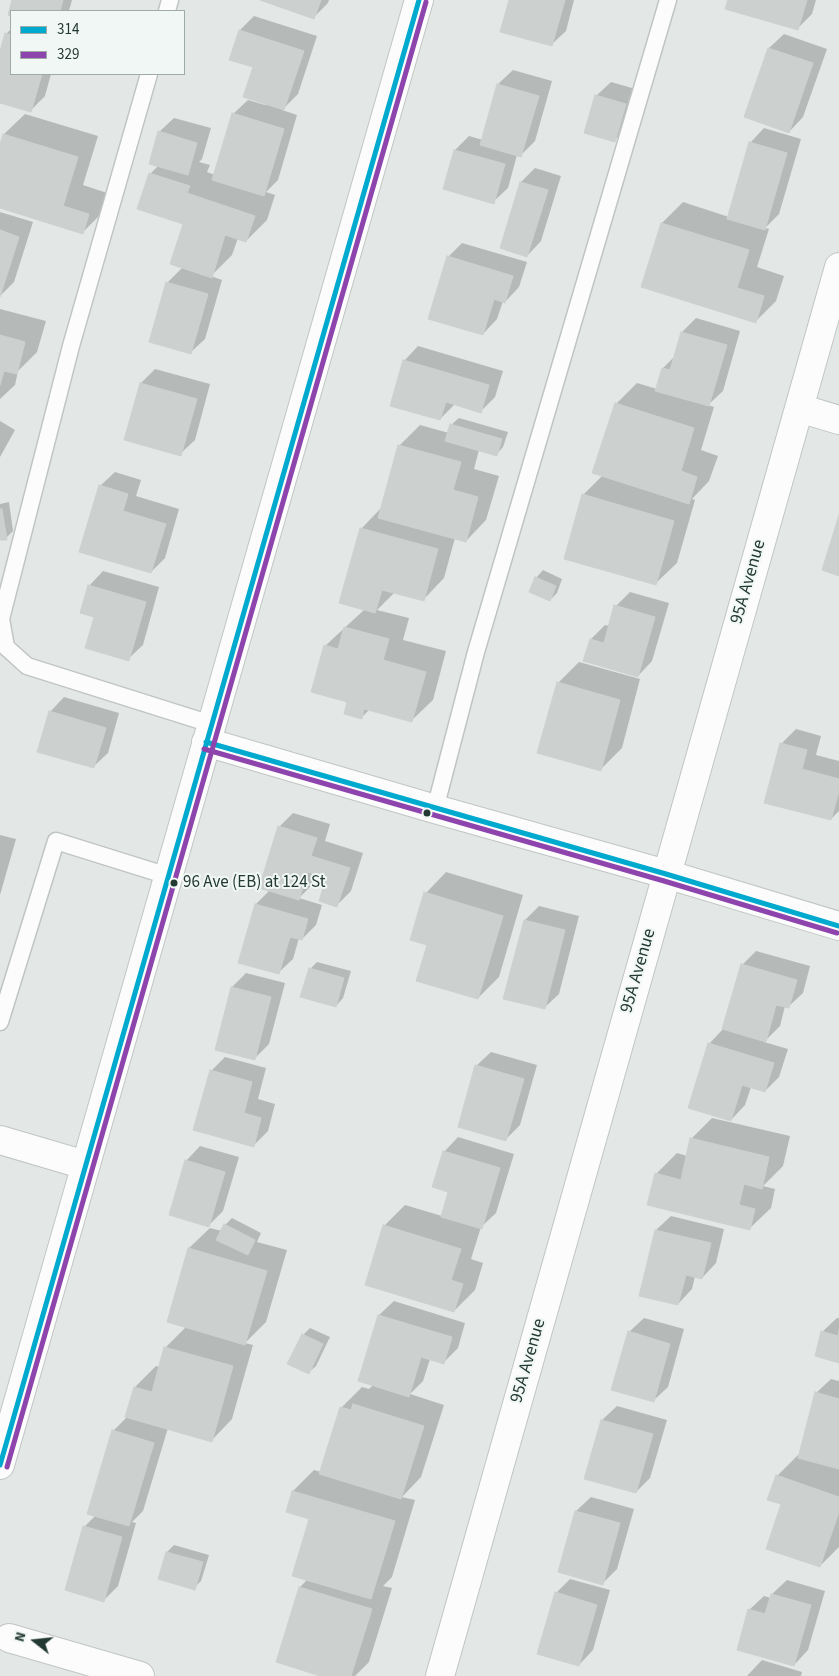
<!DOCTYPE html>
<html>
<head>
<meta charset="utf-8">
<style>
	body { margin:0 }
	#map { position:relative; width:839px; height:1676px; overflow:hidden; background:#e3e8e6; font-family:"Source Sans 3",sans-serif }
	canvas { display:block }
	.legend { position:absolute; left:10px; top:10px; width:175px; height:65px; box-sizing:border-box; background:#f1f7f4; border:1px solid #9faba7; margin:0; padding:6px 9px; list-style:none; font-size:15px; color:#233933 }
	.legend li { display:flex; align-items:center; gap:10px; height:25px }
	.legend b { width:25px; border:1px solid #9faba7 }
	.north { position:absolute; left:10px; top:1616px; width:50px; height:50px; -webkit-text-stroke:4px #f1f7f4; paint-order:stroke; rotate:286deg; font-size:14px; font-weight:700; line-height:20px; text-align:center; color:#233933 }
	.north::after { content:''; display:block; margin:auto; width:18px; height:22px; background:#233933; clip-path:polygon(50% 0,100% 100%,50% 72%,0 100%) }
</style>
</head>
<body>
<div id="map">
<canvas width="839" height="1676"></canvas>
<ul class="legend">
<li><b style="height:6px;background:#00a9ce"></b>314</li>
<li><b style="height:6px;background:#8e44ad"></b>329</li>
</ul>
<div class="north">N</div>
</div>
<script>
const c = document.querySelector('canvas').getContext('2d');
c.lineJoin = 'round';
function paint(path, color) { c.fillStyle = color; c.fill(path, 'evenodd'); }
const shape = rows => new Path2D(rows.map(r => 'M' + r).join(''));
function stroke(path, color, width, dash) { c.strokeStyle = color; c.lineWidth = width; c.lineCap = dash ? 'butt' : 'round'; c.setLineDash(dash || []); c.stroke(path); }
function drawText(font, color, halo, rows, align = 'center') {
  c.font = font + ' "Source Sans 3",sans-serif'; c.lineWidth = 4; c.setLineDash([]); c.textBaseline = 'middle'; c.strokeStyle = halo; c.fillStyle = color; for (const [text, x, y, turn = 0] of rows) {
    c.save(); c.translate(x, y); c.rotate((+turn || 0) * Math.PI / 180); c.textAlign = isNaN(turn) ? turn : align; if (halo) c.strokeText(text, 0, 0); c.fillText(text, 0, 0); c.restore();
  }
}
const shadow = shape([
	[14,0,72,0,69,11,11,11,11,15,9,14],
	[264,0,329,0,328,3,313,18],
	[511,0,574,0,566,31,551,45],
	[729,0,816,0,812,14,798,28],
	[254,16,317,36,298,94,282,110,297,115,278,180,266,192,275,195,267,220,246,241,238,238,232,255,211,276,222,280,205,339,190,353,167,283,183,267,185,223,150,174,159,165,159,132,174,118,211,128,202,159,199,162,210,165,207,172,215,175,233,114,248,100,265,105,266,103,254,66,240,30],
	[11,29,11,74,51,74,45,96,31,110,0,101,0,56,6,34],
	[784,34,827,49,803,117,789,132,746,116,769,48],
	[513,70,552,81,535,141,520,156,517,155,508,188,493,202,444,188,455,150,469,136,483,140,498,84],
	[611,82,639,90,629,126,615,140,596,96],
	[25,114,98,136,83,185,110,194,104,211,83,232,0,206,0,149,4,134],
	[764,128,801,139,779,214,765,228,769,229,757,267,784,276,776,301,755,322,642,286,662,223,683,202,729,217,750,143],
	[535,168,561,176,541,241,527,256,521,182],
	[0,212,33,222,14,282,0,296],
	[462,243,527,262,519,287,505,302,503,301,497,319,483,334,448,257],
	[0,309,46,321,37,352,18,371,15,385,0,399],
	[696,318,740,331,723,391,708,405,714,407,701,450,718,456,709,481,692,499,695,500,677,563,656,583,583,495,603,475,616,404,637,383,657,389,663,368,675,356,682,332],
	[418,346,503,371,495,397,481,411,455,404,440,419,404,361],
	[155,369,210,384,195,440,180,454,141,383],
	[459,418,508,432,503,447,496,455,479,450,474,469,499,476,486,520,466,541,455,538,444,578,424,599,395,592,377,610,409,618,403,640,446,651,433,700,412,720,370,709,362,717,348,701,325,646,365,609,361,529,382,507,399,446,420,425,449,433,451,425],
	[0,421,15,430,0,457],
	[115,472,141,480,136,496,179,509,165,558,151,572,100,486],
	[9,502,13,531,6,538,0,539,0,504],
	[543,570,562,579,557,593,550,600,536,578],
	[103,571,159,587,143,645,128,659,95,616,89,586],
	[630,592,669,603,652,661,638,676,591,639,605,625,610,626,616,606],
	[579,662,640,679,622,748,601,769,558,683],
	[64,697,119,713,108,753,93,767,50,712],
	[796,729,821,736,816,755,839,761,839,811,831,819,781,744],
	[293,813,330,824,325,841,363,853,351,891,337,905,327,877,316,874,313,884,299,898,322,905,316,925,302,939,299,938,293,959,278,973,256,904,270,890,279,827],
	[0,835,16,839,0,895],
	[446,872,523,895,499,977,478,998,428,944,426,893],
	[539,906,579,916,559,994,544,1008,505,998,525,920],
	[756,951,810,966,803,993,788,1007,785,1006,780,1026,764,1042,788,1049,779,1077,765,1091,751,1087,745,1105,731,1120,709,1044,723,1029,742,965],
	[317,962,351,971,343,998,336,1006,310,969],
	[246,973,285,983,269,1044,254,1059,232,987],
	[491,1052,537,1065,520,1125,506,1139,476,1066],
	[225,1057,266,1068,258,1099,275,1104,268,1131,253,1146,211,1071],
	[712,1118,790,1136,783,1166,763,1186,775,1189,771,1208,750,1228,656,1174,677,1153,687,1156,691,1139],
	[458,1137,514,1154,496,1213,481,1227,471,1259,483,1263,475,1290,454,1311,384,1226,405,1205,442,1216,449,1191,444,1152],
	[200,1146,239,1157,223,1211,209,1225,186,1161],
	[671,1216,724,1229,716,1263,702,1278,695,1276,692,1289,678,1304,641,1295,656,1230],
	[232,1218,261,1233,257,1242,287,1250,266,1322,245,1343,253,1345,232,1419,212,1440,168,1428,143,1511,132,1522,136,1523,118,1586,104,1600,84,1527,96,1515,113,1431,127,1417,135,1387,156,1366,160,1367,165,1348,187,1326,189,1248,210,1228,222,1231,225,1225],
	[394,1301,465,1323,458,1348,443,1363,430,1359,423,1381,410,1394,444,1405,421,1477,402,1497,415,1500,392,1577,383,1586,392,1588,369,1662,355,1676,325,1676,277,1661,300,1587,308,1579,310,1518,287,1511,293,1491,314,1470,321,1472,341,1408,362,1387,369,1389,373,1385,359,1380,379,1315],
	[644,1318,684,1329,668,1387,653,1401,629,1332],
	[837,1318,839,1318,839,1362,822,1332],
	[310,1328,330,1337,316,1366,308,1373,303,1335],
	[831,1379,839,1381,839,1547,820,1566,777,1476,798,1455,800,1455,816,1393],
	[617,1406,667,1420,650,1478,636,1492,586,1478,602,1420],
	[591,1497,634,1509,617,1569,602,1584,559,1571,576,1511],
	[174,1545,209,1555,201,1581,194,1588,167,1552],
	[570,1579,610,1590,593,1650,579,1665,556,1593],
	[787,1580,825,1591,808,1650,794,1665,749,1610,764,1596,771,1598,772,1594],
	[762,1660,802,1672,801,1676,747,1676]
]);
const building = shape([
	[12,0,63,0,60,11,11,11,11,16,8,15,12,0],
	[260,0,321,0,314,19,260,0],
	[509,0,565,0,552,46,500,32,509,0],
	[728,0,807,0,798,30,725,9,728,0],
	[239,30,304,51,284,110,243,97,253,67,229,60,239,30],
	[5,33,11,35,11,74,42,74,31,112,0,103,0,51,5,33],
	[768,48,813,63,789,133,744,117,768,48],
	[497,84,539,96,521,157,480,145,497,84],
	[595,95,626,104,615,142,584,133,595,95],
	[232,113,284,129,264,196,212,180,232,113],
	[158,131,197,143,188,175,149,164,158,131],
	[3,134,78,157,63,206,89,214,83,234,0,208,0,144,3,134],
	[749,142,787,153,765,230,727,219,749,142],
	[454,150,505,164,494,204,443,189,454,150],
	[149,173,190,186,187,193,255,216,246,242,225,235,212,278,170,264,183,224,137,209,149,173],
	[520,182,548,190,527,257,500,248,520,182],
	[661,223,749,250,737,288,764,296,756,323,641,287,661,223],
	[0,230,19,237,0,297,0,230],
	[447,256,513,276,505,303,494,299,483,335,428,319,447,256],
	[166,282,208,294,191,354,149,342,166,282],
	[681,332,727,345,709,406,655,391,662,368,670,370,681,332],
	[0,335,25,342,17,374,4,371,0,385,0,335],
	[403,360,489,385,481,413,446,402,440,420,390,406,403,360],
	[140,383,197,399,181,456,124,440,140,383],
	[615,403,694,428,681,471,697,477,689,504,592,473,615,403],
	[450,424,502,439,497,456,445,441,450,424],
	[398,445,461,462,453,490,478,497,466,542,378,518,398,445],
	[99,485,128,494,123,511,166,524,151,573,79,552,99,485],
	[582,494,674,521,656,585,564,559,582,494],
	[0,509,2,509,7,540,0,540,0,509],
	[839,515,839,576,822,570,839,515],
	[360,528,438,549,424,601,382,590,375,613,339,603,360,528],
	[535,577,556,586,550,601,529,592,535,577],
	[88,585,146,602,129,661,85,648,94,617,80,613,88,585],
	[614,605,655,617,638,677,583,661,590,639,604,643,614,605],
	[344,627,389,639,383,660,426,672,412,722,364,709,362,719,344,714,347,702,311,692,324,645,338,649,344,627],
	[557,682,620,700,601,771,537,753,557,682],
	[49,711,106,728,94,768,37,752,49,711],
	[780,743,807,750,802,769,839,779,839,791,831,820,764,803,780,743],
	[278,826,317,838,311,856,350,868,337,907,319,901,326,878,308,872,299,900,259,888,278,826],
	[424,892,503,916,478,999,416,981,427,945,410,940,424,892],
	[255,904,308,919,302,940,290,937,279,974,238,963,255,904],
	[524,920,565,930,545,1009,503,999,524,920],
	[741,964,797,980,789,1008,776,1005,766,1042,722,1029,741,964],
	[309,968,344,978,336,1007,300,997,309,968],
	[231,987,271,997,255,1060,215,1050,231,987],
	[708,1043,774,1063,765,1092,742,1085,731,1121,688,1108,708,1043],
	[475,1065,524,1079,506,1141,458,1127,475,1065],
	[210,1070,252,1082,244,1113,261,1118,254,1147,193,1130,210,1070],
	[690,1138,769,1157,762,1189,744,1184,739,1205,755,1209,750,1230,647,1205,655,1173,681,1180,690,1138],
	[443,1151,500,1168,482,1229,441,1217,448,1192,432,1187,443,1151],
	[185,1160,225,1172,209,1227,169,1215,185,1160],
	[224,1224,255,1240,248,1255,216,1240,224,1224],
	[383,1225,461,1249,451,1280,463,1284,454,1312,365,1285,383,1225],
	[655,1230,711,1243,702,1279,686,1275,678,1305,639,1296,655,1230],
	[188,1248,267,1271,245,1345,167,1322,188,1248],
	[378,1315,452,1337,444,1364,421,1357,409,1397,358,1381,378,1315],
	[839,1330,839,1363,815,1356,821,1331,838,1336,839,1330],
	[628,1331,670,1344,654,1402,611,1390,628,1331],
	[302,1334,323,1344,309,1374,287,1364,302,1334],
	[164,1347,233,1366,212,1442,125,1417,134,1387,152,1392,164,1347],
	[815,1392,839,1399,839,1469,798,1458,815,1392],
	[353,1404,424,1426,401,1499,319,1474,340,1407,351,1410,353,1404],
	[601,1420,653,1434,636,1493,584,1479,601,1420],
	[112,1430,154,1443,129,1526,87,1514,112,1430],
	[776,1475,839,1497,839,1512,820,1567,766,1549,781,1504,767,1500,776,1475],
	[292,1491,395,1521,371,1599,292,1576,309,1519,286,1512,292,1491],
	[575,1511,620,1523,603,1585,558,1572,575,1511],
	[83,1526,122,1537,104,1602,65,1590,83,1526],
	[166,1552,203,1562,195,1590,158,1579,166,1552],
	[299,1587,372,1609,351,1676,320,1676,276,1662,299,1587],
	[555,1592,597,1605,579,1666,537,1654,555,1592],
	[771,1594,811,1605,794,1666,737,1650,748,1609,765,1614,771,1594]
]);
const lane = shape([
	[167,11,170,0],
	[149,74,71,346,1,619,6,647,27,666,211,724],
	[435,809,476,652,668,0],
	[0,1022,56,841,168,876]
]);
const street = shape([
	[799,408,839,420],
	[9,1638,140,1676],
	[440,1676,839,267]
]);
const secondary = shape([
	[206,742,435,809,666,874,839,926],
	[0,1140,85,1165],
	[0,1465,419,0]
]);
const bus1 = shape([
	[206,742,666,874,839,926],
	[0,1465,419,0]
]);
const bus2 = shape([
	[204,749,664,881,837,933],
	[7,1467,426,2]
]);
const markers = [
	[427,813,4.5,"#233933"],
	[174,883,4.5,"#233933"]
];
const busNames = [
	["96 Ave (EB) at 124 St",183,883]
];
const streetNames = [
	["95A Avenue",749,582,-74],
	["95A Avenue",639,971,-74],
	["95A Avenue",529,1361,-74]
];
paint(shadow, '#0003');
paint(building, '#ccd0cf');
stroke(building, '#ccd1cf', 1);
stroke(lane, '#c0c5c3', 19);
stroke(street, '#c0c5c3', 30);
stroke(secondary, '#c0c6c3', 30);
stroke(lane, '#fbfcfb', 16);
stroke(street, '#fbfcfb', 28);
stroke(secondary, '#fbfcfb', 28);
stroke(bus1, '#00a9ce', 5);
stroke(bus2, '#8e44ad', 5);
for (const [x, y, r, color] of markers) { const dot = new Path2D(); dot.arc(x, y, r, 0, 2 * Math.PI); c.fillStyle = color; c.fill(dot); stroke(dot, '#f1f7f4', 2); }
drawText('17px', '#233933', '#f1f7f4', busNames, 'left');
drawText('18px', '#233933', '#f1f7f4', streetNames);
</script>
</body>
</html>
